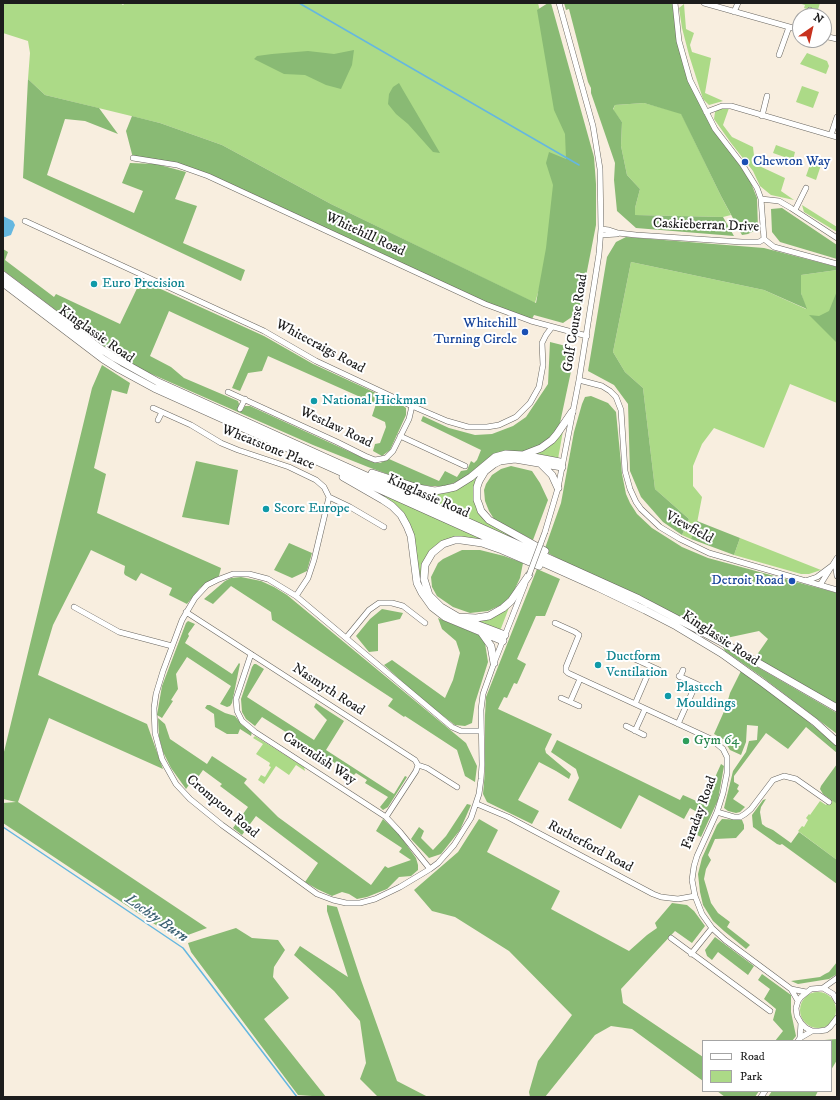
<!DOCTYPE html>
<html>
<head>
<meta charset="utf-8">
<style>
	body { margin:0 }
	#map { position:relative; width:840px; height:1100px; overflow:hidden; background:#f8eedf; font-family:"IM FELL DW Pica",serif }
	canvas { display:block }
	.frame { position:absolute; inset:0; border:4px solid #1c1c1c; pointer-events:none }
	.legend { position:absolute; left:702px; top:1040px; width:130px; height:52px; box-sizing:border-box; background:#fff; border:1px solid #a4a4a4; margin:0; padding:5px 7px; list-style:none; font-size:12px; color:#1c1c1c }
	.legend li { display:flex; align-items:center; gap:8px; height:20px }
	.legend b { width:20px; border:1px solid #a4a4a4 }
	.north { position:absolute; left:792px; top:8px; width:40px; height:40px; box-sizing:border-box; background:#fff; border:1px solid #a4a4a4; border-radius:50%; rotate:34deg; font-size:11px; font-weight:700; line-height:16px; text-align:center; color:#1c1c1c }
	.north::after { content:''; display:block; margin:auto; width:14px; height:18px; background:#c8321e; clip-path:polygon(50% 0,100% 100%,50% 72%,0 100%) }
</style>
</head>
<body>
<div id="map">
<canvas width="840" height="1100"></canvas>
<div class="frame"></div>
<ul class="legend">
<li><b style="height:5px;background:#fff"></b>Road</li>
<li><b style="height:11px;background:#acda87"></b>Park</li>
</ul>
<div class="north">N</div>
</div>
<script>
const c = document.querySelector('canvas').getContext('2d');
c.lineJoin = 'round';
function paint(path, color) { c.fillStyle = color; c.fill(path, 'evenodd'); }
const shape = rows => new Path2D(rows.map(r => 'M' + r).join(''));
function stroke(path, color, width, dash) { c.strokeStyle = color; c.lineWidth = width; c.lineCap = dash ? 'butt' : 'round'; c.setLineDash(dash || []); c.stroke(path); }
function drawText(font, color, halo, rows, align = 'center') {
  c.font = font + ' "IM FELL DW Pica",serif'; c.lineWidth = 4; c.setLineDash([]); c.textBaseline = 'middle'; c.strokeStyle = halo; c.fillStyle = color; for (const [text, x, y, turn = 0] of rows) {
    c.save(); c.translate(x, y); c.rotate((+turn || 0) * Math.PI / 180); c.textAlign = isNaN(turn) ? turn : align; if (halo) c.strokeText(text, 0, 0); c.fillText(text, 0, 0); c.restore();
  }
}
const green = shape([
	[3,3,120,3,123,5,125,3,538,3,570,135,554,237,535,303,331,204,222,145,160,123,45,95,28,79,30,53,28,41,3,33],
	[798,3,820,3,817,13,804,8,805,5],
	[684,4,686,29,694,33,690,45,692,52,711,58,705,93,723,101,709,105,703,99,689,55,682,28,679,8],
	[807,53,827,61,829,66,826,74,800,64],
	[802,86,819,92,813,108,796,102],
	[644,103,681,113,721,196,731,215,723,217,635,215,635,208,640,189,627,175,621,146,622,122,613,110,615,105],
	[721,108,729,108,723,125,732,137,753,147,755,164,785,178,781,191,794,200,771,195,760,186,753,171,731,143,714,119,715,112],
	[776,145,795,152,793,160,773,153],
	[812,159,822,162,816,180,806,176],
	[802,205,837,227,837,232,804,212],
	[631,262,764,290,806,309,801,293,801,275,837,270,837,403,790,384,764,448,714,428,702,444,693,466,693,486,702,497,697,523,691,539,682,535,689,519,655,489,643,388,625,372,613,352],
	[563,431,558,459,533,455],
	[518,457,483,470,476,506,512,536,511,538,389,483,390,481,439,493,486,466],
	[366,486,496,545,467,538,432,550,422,582,450,617,421,588,408,522],
	[740,538,821,570,809,574,801,574,734,555],
	[510,605,500,631,474,621],
	[255,736,304,767,305,771,296,765,289,775,276,766,264,784,258,780,261,775,265,777,271,767,269,766,270,763,256,754,263,744,253,738],
	[831,799,837,804,837,860,798,831,802,826,804,827,808,820,806,818,809,814,810,815,820,801,826,805],
	'800 1010a18 18 0 1 1 36 0a18 18 0 1 1-36 0Z'
]);
const forest = shape([
	[548,3,551,3,594,157,596,184,596,225,579,312,563,323,534,315,531,321,520,317,177,165,133,158,126,131,132,116,160,123,222,145,331,204,536,303,546,248,553,185,546,163,549,152,566,159,565,134,554,110,537,10],
	[564,3,675,3,679,41,690,80,706,112,751,183,757,198,758,229,748,234,742,235,721,196,681,114,644,103,615,105,613,109,622,122,621,146,627,175,640,189,635,208,635,215,723,217,734,236,636,228,617,211,614,180,615,163,591,93,591,88,588,82,569,9,566,10],
	[354,50,352,65,341,89,326,85,305,75,284,74,254,59,257,56,272,54,308,51,334,54],
	[28,79,45,95,99,108,118,134,85,121,65,119,47,175,134,213,143,191,122,183,130,163,156,164,186,172,175,199,197,206,183,243,245,270,241,281,23,178],
	[399,83,403,90,440,153,433,152,408,124,396,114,388,104,389,94,393,87],
	[782,208,837,245,837,259,780,242,772,232,771,209],
	[626,237,764,248,837,267,837,270,801,275,801,293,807,309,764,290,631,262,613,352,625,372,643,388,655,489,689,519,682,535,663,522,641,497,630,471,628,404,614,385,588,371,607,257,616,242],
	[3,249,8,252,5,260,54,297,56,294,120,324,141,280,264,336,313,364,402,405,406,408,406,415,390,450,382,456,373,451,375,444,380,443,386,427,385,422,372,416,376,404,268,356,262,371,248,373,240,391,232,388,249,348,169,311,150,356,171,367,184,378,238,401,239,404,238,409,242,411,245,406,250,406,372,462,380,463,389,459,439,481,445,471,457,477,461,471,467,470,471,461,474,463,477,460,481,450,421,421,423,416,449,428,475,435,492,434,513,426,526,417,548,384,550,342,570,347,573,362,560,423,552,440,535,451,491,457,461,480,446,486,430,486,415,484,368,467,313,445,131,365,106,348,3,270],
	[837,291,837,343,809,315,819,316,829,311],
	[102,365,130,383,127,394,112,390,94,468,106,474,97,513,221,568,219,576,200,588,187,604,169,595,172,588,141,573,136,581,125,575,124,573,125,566,91,550,53,625,38,675,147,724,163,769,49,718,18,802,207,928,177,939,3,823,3,803,16,802,3,799,3,756,92,388],
	[591,396,608,403,616,412,622,474,626,494,630,503,637,514,652,528,682,547,708,558,837,593,837,708,754,659,768,639,759,631,717,640,604,583,544,551,561,503,574,432,582,404,585,397],
	[196,461,238,470,229,525,182,517],
	[511,466,532,471,540,483,548,500,533,540,494,519,489,511,485,501,484,490,486,484,492,475,501,469],
	[697,521,740,538,734,555,691,539],
	[289,543,312,553,307,571,292,578,274,570],
	[462,550,480,550,504,556,523,563,520,578,513,593,503,604,488,611,470,613,453,607,437,596,432,587,431,577,438,563,443,559],
	[537,569,560,579,545,616,536,616,517,659,526,664,517,684,514,683,507,698,504,697,498,709,552,734,545,749,546,753,571,774,569,779,556,771,539,762,518,800,539,811,532,824,487,802,483,794,485,771,485,715,486,697],
	[231,578,241,577,261,581,274,587,287,595,466,743,477,766,475,782,465,776,457,750,405,716,404,717,388,706,393,699,272,620,271,612,231,586,213,604,204,599,225,581],
	[382,609,403,613,400,619,378,624,378,651,369,652,356,636,370,619],
	[438,618,479,635,485,643,488,662,475,703,472,723,465,726,455,725,421,699,384,665,392,660,445,698,453,680,460,653,456,641,442,629],
	[188,621,195,624,188,634,189,636,185,643,232,674,239,663,240,664,232,703,230,706,227,707,220,704,231,686,187,657,176,674,178,689,171,700,173,701,162,718,157,715,162,686,186,623],
	[723,647,837,713,837,734,762,677,725,651],
	[254,664,256,664,264,669,247,697,314,740,327,720,314,707,316,703,344,721,326,750,394,794,405,776,407,777,388,807,383,810,380,807,388,797,365,783,367,780,356,773,354,775,262,717,255,726,246,719,242,712,241,699,252,667],
	[741,671,792,708,830,740,837,746,837,753,806,727,788,749,766,733,734,776,734,782,739,785,737,789,739,791,733,799,745,807,740,812,736,813,728,811,724,808,733,771,746,752,749,741,757,740,758,726,747,725,746,742,741,755,730,750,723,739,714,734,726,707,730,693],
	[207,705,210,705,225,713,235,716,242,725,252,732,251,736,240,729,238,734,227,734,215,727,214,714,205,708],
	[158,718,165,724,170,739,207,764,212,756,247,779,244,783,278,817,371,885,385,866,388,868,411,860,399,852,402,848,376,831,383,819,398,833,416,858,418,865,418,870,411,876,399,877,387,889,367,897,357,899,349,894,342,892,332,896,317,889,305,882,318,863,256,816,242,835,233,828,248,807,220,786,222,784,203,770,196,780,194,778,186,789,171,768,163,752,159,737],
	[557,740,680,800,683,795,703,804,721,764,724,766,718,800,701,837,695,834,704,816,690,808,684,819,639,795,621,829,568,800,579,778,576,769,551,752],
	[837,764,837,804,823,794,820,789,821,786],
	[766,799,761,807,760,812,762,824,766,827,773,830,791,843,799,832,837,860,837,884,782,844,780,845,777,844,753,827,752,815,763,800],
	[467,804,471,805,460,830,441,854,429,858,411,839,419,827,424,831,421,838,433,850,446,836],
	[479,819,498,830,487,852,560,891,551,909,629,951,647,935,657,928,655,923,672,903,687,905,694,911,705,926,692,943,675,931,621,989,623,1003,703,1057,703,1081,632,1029,611,1026,595,1035,545,1097,530,1097,529,1092,538,1061,572,1015,509,951,455,917,432,911,414,890,458,852],
	[722,819,742,820,744,825,744,829,736,838,715,839,708,855,711,860,706,869,704,879,711,903,718,913,730,922,727,927,750,945,746,949,724,931,713,921,703,905,700,892,698,874,702,858,717,825],
	[327,905,337,907,361,980,397,1081,428,1097,378,1097,360,1079,366,1063,360,1021,334,991,294,955,300,946,348,977,327,911],
	[236,928,252,938,278,940,285,950,274,967,273,977,289,998,264,1019,326,1097,298,1095,191,952,188,943],
	[715,937,754,966,748,975,718,952,712,960,707,956,705,950],
	[837,962,837,974,829,979,798,984,791,981,820,977,825,974,829,972],
	[762,974,791,995,791,1012,796,1036,792,1041,775,1041,783,1031,773,1020,776,1009,764,999,770,989,758,980],
	[837,1039,837,1060,831,1070,831,1041,812,1041],
	[717,1091,759,1091,755,1097,725,1097],
	[772,1091,818,1091,815,1097,768,1097]
]);
const water = shape([
	[3,216,13,221,15,225,11,235,5,237,3,237]
]);
const stream = shape([
	[299,3,579,165],
	[3,827,183,948,297,1097]
]);
const minor = shape([
	[675,3,679,41,690,80,715,129,742,164,757,188,761,199,764,239],
	[704,3,800,30],
	[734,12,738,3],
	[808,16,810,10],
	[824,36,837,39],
	[779,55,789,27],
	[706,112,722,106,731,106,837,137],
	[762,116,767,96],
	[831,135,837,117],
	[133,158,177,165,208,176,485,304,531,321,587,336],
	[761,199,779,201,791,208,837,238],
	[795,210,806,188],
	[25,221,264,331,316,361,412,406,447,421,468,427,487,427,499,425,516,417,530,403,539,387,543,365,542,343,546,335,552,327],
	[601,229,609,230,618,233,636,235,742,242,759,242,764,239],
	[601,235,617,234],
	[764,239,774,247,837,264],
	[579,380,602,386,610,391,616,397,621,410,625,471,630,489,636,502,641,509,660,527,680,539,709,553,837,590],
	[228,392,337,442,365,456,375,460,386,458,393,451,409,419,412,406],
	[153,408,191,425,221,443,238,450,289,467,316,480,324,487,329,497,314,560,308,578,296,596],
	[240,409,245,399],
	[158,420,162,412],
	[400,436,465,466],
	[329,497,350,507,384,527],
	[545,532,558,488,579,380,599,254,601,229,600,169,593,126,559,3],
	[835,562,837,576],
	[805,581,817,577,833,565],
	[820,585,837,558],
	[74,607,119,632,172,646],
	[186,612,415,760,418,765,427,768,457,787],
	[555,623,575,632,579,635,566,667,566,671,568,673,711,739,723,749,727,757,727,773,723,793,717,812,697,856,694,866,692,880,695,896,702,914,712,928,725,940,791,989,798,1001],
	[346,638,369,610,379,603,392,603,403,606,425,623],
	[251,654,236,699,237,711,242,721,255,732,386,817,400,832,430,869],
	[628,656,659,670],
	[679,676,703,687],
	[680,677,683,670],
	[561,698,579,706],
	[570,702,580,679],
	[635,704,651,667],
	[678,724,696,684],
	[626,726,644,735],
	[481,731,461,731,452,727,296,596,268,579,249,574,233,574,217,580,207,585,195,598,182,620,163,671,156,694,154,708,155,733,162,759,176,784,190,799,222,825,317,894,333,900,346,903,360,903,375,899,400,887,430,869,438,863,454,845,471,818,479,794,481,779,482,765,481,710,483,694,494,663,525,584],
	[635,731,645,709],
	[477,804,508,817,653,894,661,897,678,899,695,896],
	[717,812,734,817,740,817,745,814,751,809,773,780,784,776,796,779,829,802],
	[386,817,416,771,418,765],
	[671,938,770,1011],
	[691,954,712,928],
	[823,988,837,978],
	[791,989,806,992],
	[837,1001,833,994,823,988,811,989,801,997,798,1001,796,1008,797,1016,801,1023,806,1028,812,1031,819,1031,826,1030,830,1027,837,1018],
	[800,1038,801,1023],
	[798,1041,800,1038,812,1031],
	[761,1097,765,1091]
]);
const major = shape([
	[3,275,101,349,115,358,158,382,639,599,729,646,837,708],
	[3,283,103,359,119,369,154,388,597,587,645,610,676,626,721,653,763,683,815,722,837,742],
	[523,455,560,462],
	[541,464,552,475,558,488],
	[372,473,418,488,435,491,446,489,455,487,471,477,495,457,506,454,523,455,541,448,552,440,557,434,572,412],
	[343,477,383,500,392,506,401,515,407,526,411,536,417,583,422,593,432,607,445,617,503,641],
	[545,551,489,520,481,511,479,505,477,500,477,487,479,481,485,471,494,464,500,461,515,459,562,467],
	[529,575,511,601,503,608,489,616,476,618,458,617,441,607,429,595,424,579,425,565,432,553,443,544,455,540,461,540,482,543,502,550,539,566],
	[465,620,505,635],
	[481,632,491,646,494,663]
]);
const minorBridge = shape([
	[529,575,545,532]
]);
const markers = [
	[745,162,4,"#1a4fb4"],
	[94,284,4,"#0f9aa8"],
	[525,332,4,"#1a4fb4"],
	[314,401,4,"#0f9aa8"],
	[266,509,4,"#0f9aa8"],
	[792,581,4,"#1a4fb4"],
	[598,665,4,"#0f9aa8"],
	[668,696,4,"#0f9aa8"],
	[686,741,4,"#2e9e5b"]
];
const transitNames = [
	["Chewton Way",753,162,"left"],
	["Whitehill",517,324],
	["Turning Circle",517,340],
	["Detroit Road",784,581]
];
const streetNames = [
	["Caskieberran Drive",706,226,2],
	["Whitehill Road",365,235,25],
	["Golf Course Road",576,323,-81],
	["Kinglassie Road",96,335,35],
	["Whitecraigs Road",320,347,28],
	["Westlaw Road",336,428,25],
	["Wheatstone Place",268,448,22],
	["Kinglassie Road",428,497,24],
	["Viewfield",689,528,29],
	["Kinglassie Road",720,639,33],
	["Nasmyth Road",328,690,33],
	["Cavendish Way",319,759,33],
	["Crompton Road",222,807,40],
	["Faraday Road",700,813,-70],
	["Rutherford Road",590,847,28]
];
const cultureNames = [
	["Euro Precision",102,284],
	["National Hickman",322,401],
	["Score Europe",274,509],
	["Ductform",606,657],
	["Ventilation",606,673],
	["Plastech",676,688],
	["Mouldings",676,704]
];
const leisureNames = [
	["Gym 64",694,741]
];
const waterNames = [
	["Lochty Burn",156,919,35]
];
paint(green, '#acda87');
paint(forest, '#89ba74');
paint(water, '#65b7e0');
stroke(stream, '#65b7e0', 1.5);
stroke(minor, '#696660', 6);
stroke(major, '#696660', 8);
stroke(minor, '#fff', 5);
stroke(major, '#fff', 7);
stroke(minorBridge, '#696660', 6, []);
stroke(minorBridge, '#fff', 5);
for (const [x, y, r, color] of markers) { const dot = new Path2D(); dot.arc(x, y, r, 0, 2 * Math.PI); c.fillStyle = color; c.fill(dot); stroke(dot, '#fff', 1.5); }
drawText('14px', '#164399', '#fff', transitNames, 'right');
drawText('14px', '#1c1c1c', '#fff', streetNames);
drawText('14px', '#0d838f', '#fff', cultureNames, 'left');
drawText('14px', '#27864d', '#fff', leisureNames, 'left');
drawText('italic 15px', '#3d6274', '#fff', waterNames);
</script>
</body>
</html>
